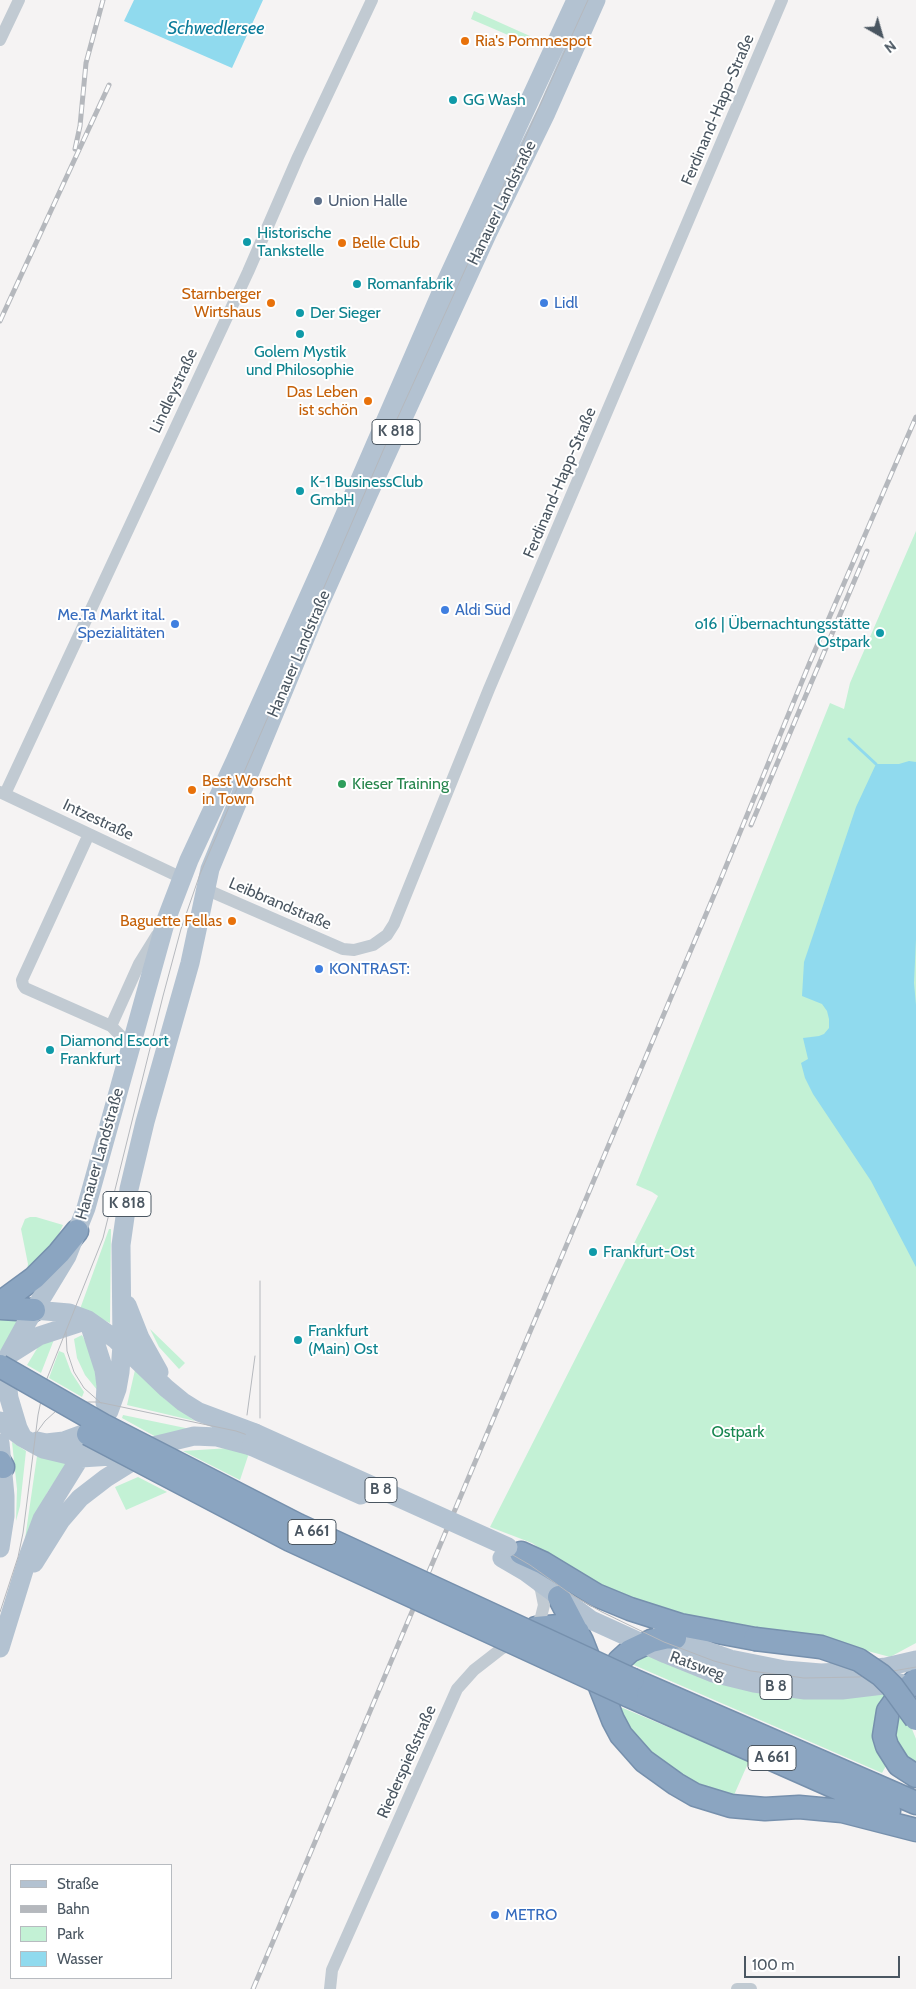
<!DOCTYPE html>
<html>
<head>
<meta charset="utf-8">
<style>
	body { margin:0 }
	#map { position:relative; width:916px; height:1989px; overflow:hidden; background:#f5f3f3; font-family:Cabin,sans-serif }
	canvas { display:block }
	.legend { position:absolute; left:10px; top:1864px; width:162px; height:115px; box-sizing:border-box; background:#fff; border:1px solid #b7bbc0; margin:0; padding:6px 9px; list-style:none; font-size:15px; color:#4a5661 }
	.legend li { display:flex; align-items:center; gap:10px; height:25px }
	.legend b { width:25px; border:1px solid #b7bbc0 }
	.north { position:absolute; left:856px; top:10px; width:50px; height:50px; -webkit-text-stroke:4px #fff; paint-order:stroke; rotate:142deg; font-size:14px; font-weight:700; line-height:20px; text-align:center; color:#4a5661 }
	.north::after { content:''; display:block; margin:auto; width:18px; height:22px; background:#4a5661; clip-path:polygon(50% 0,100% 100%,50% 72%,0 100%) }
	.scale { position:absolute; left:744px; top:1956px; width:156px; height:22px; box-sizing:border-box; border:2px solid #4a5661; border-top:0; padding-left:6px; font-size:15px; line-height:18px; white-space:nowrap; color:#4a5661; -webkit-text-stroke:4px #fff; paint-order:stroke }
</style>
</head>
<body>
<div id="map">
<canvas width="916" height="1989"></canvas>
<ul class="legend">
<li><b style="height:6px;background:#b3c2d1"></b>Straße</li>
<li><b style="height:6px;background:#b5b8bd"></b>Bahn</li>
<li><b style="height:14px;background:#c3f1d5"></b>Park</li>
<li><b style="height:14px;background:#90daee"></b>Wasser</li>
</ul>
<div class="north">N</div>
<div class="scale">100 m</div>
</div>
<script>
const c = document.querySelector('canvas').getContext('2d');
c.lineJoin = 'round';
function paint(path, color) { c.fillStyle = color; c.fill(path, 'evenodd'); }
const shape = rows => new Path2D(rows.map(r => 'M' + r).join(''));
function stroke(path, color, width, dash) { c.strokeStyle = color; c.lineWidth = width; c.lineCap = dash ? 'butt' : 'round'; c.setLineDash(dash || []); c.stroke(path); }
function drawText(font, color, halo, rows, align = 'center') {
  c.font = font + ' Cabin,sans-serif'; c.lineWidth = 4; c.setLineDash([]); c.textBaseline = 'middle'; c.strokeStyle = halo; c.fillStyle = color; for (const [text, x, y, turn = 0] of rows) {
    c.save(); c.translate(x, y); c.rotate((+turn || 0) * Math.PI / 180); c.textAlign = isNaN(turn) ? turn : align; if (halo) c.strokeText(text, 0, 0); c.fillText(text, 0, 0); c.restore();
  }
}
const green = shape([
	[474,11,541,41,538,48,471,19],
	[916,531,916,1643,890,1657,819,1638,701,1619,657,1607,600,1589,532,1543,490,1527,658,1196,652,1192,636,1185,830,703,844,709,850,683],
	[30,1217,36,1217,63,1225,54,1244,27,1271,28,1264,21,1229,25,1219],
	[109,1229,111,1229,110,1323,80,1309],
	[21,1316,2,1352,0,1350,0,1317],
	[150,1329,185,1363,179,1369,159,1347],
	[82,1335,92,1354,98,1391,85,1375,77,1358,74,1339],
	[55,1337,41,1373,27,1365,38,1347],
	[59,1351,64,1353,71,1372,84,1392,82,1397,49,1378],
	[135,1370,166,1400,195,1421,127,1405],
	[123,1415,195,1430,158,1438,122,1418],
	[12,1442,26,1451,20,1506,16,1521,17,1489],
	[230,1448,249,1453,240,1480,183,1451],
	[37,1456,67,1463,47,1493,25,1539],
	[138,1477,167,1492,126,1510,115,1487],
	[642,1649,679,1666,887,1690,887,1764,882,1773,627,1662],
	[618,1706,749,1761,734,1795,705,1788,658,1761,633,1734],
	[895,1718,902,1718,912,1729,916,1739,916,1767,895,1744]
]);
const water = shape([
	[134,0,263,0,232,68,124,21],
	[909,761,916,762,916,939,914,983,916,1005,916,1267,871,1181,813,1094,805,1078,801,1063,808,1059,803,1038,819,1036,824,1034,829,1028,829,1019,827,1011,822,1004,802,996,804,962,856,807,876,764,899,764]
]);
const stream = shape([
	[849,739,876,764]
]);
const street = shape([
	[0,40,19,0],
	[0,792,182,878],
	[5,794,248,272,298,157,372,0],
	[89,834,22,980,23,985,25,988,111,1026,124,1039,130,1050],
	[205,889,343,949,354,950,373,945,387,935,394,924,489,689,782,0],
	[111,1026,139,964,157,935],
	[534,1629,541,1617,544,1605,541,1590,537,1581],
	[330,1989,332,1970,457,1689,474,1670,501,1649,515,1641],
	[737,1989,751,1989]
]);
const primary = shape([
	[127,1305,140,1338,159,1372],
	[34,1310,69,1313,88,1320,115,1339,166,1388,183,1402,199,1412,255,1433],
	[88,1320,104,1370,106,1386,105,1403],
	[12,1353,39,1336,88,1320],
	[5,1367,9,1398,18,1428,23,1438],
	[0,1383,7,1358,24,1327,67,1256,86,1208,166,920,189,860,235,761,330,549,444,286,576,0],
	[0,1421,23,1438,43,1449,81,1458,112,1456,194,1436,217,1437,251,1446],
	[37,1441,46,1443,64,1441,83,1434,100,1425],
	[0,1443,5,1496,5,1516,0,1548],
	[502,1558,526,1572,591,1620,666,1654,713,1673,754,1683,805,1690,842,1690,900,1683],
	[34,1563,61,1520,80,1498,106,1478,146,1453],
	[662,1632,710,1652,730,1659,785,1670,821,1673,841,1672,886,1667,916,1660],
	[0,1648,29,1554,42,1519,109,1411,117,1389,120,1372,122,1345,121,1245,129,1189,145,1122,190,963,210,869,316,612,368,495,488,232,546,113,596,0]
]);
const highway = shape([
	[0,1303,34,1278,59,1253,77,1231],
	[0,1308,34,1310],
	[0,1462,3,1467],
	[521,1553,543,1563,596,1595,630,1609,680,1625,755,1639],
	[559,1597,582,1641,613,1720,621,1735,644,1761,676,1784,695,1795,731,1806,765,1809,799,1807,842,1811,916,1830],
	[536,1628,559,1626,578,1632],
	[633,1680,916,1803],
	[916,1680,898,1697,888,1711,884,1736,887,1746,899,1765,916,1776],
	[608,1689,609,1680,614,1670,619,1661,630,1651,651,1641,668,1637,675,1638],
	[627,1695,889,1811]
]);
const tram = shape([
	[260,1281,260,1418],
	[66,1332,67,1351,74,1372,84,1388,101,1403],
	[247,1415,255,1356],
	[37,1432,45,1421,56,1411,71,1404,89,1402,98,1402,236,1431,253,1437,506,1551,530,1565,572,1595,602,1612,664,1642,714,1661,751,1671,804,1678,859,1677,916,1667],
	[0,1612,18,1557,23,1533,38,1415,44,1386,103,1238,163,996,181,929,200,874,392,430,588,0]
]);
const rail = shape([
	[75,149,80,126,86,63,103,0],
	[0,321,109,85],
	[751,825,867,551],
	[253,1989,720,881,810,662,916,417]
]);
const primaryBridge = shape([
	[255,1433,508,1547],
	[251,1446,361,1495]
]);
const highwayBridge = shape([
	[0,1366,103,1425,298,1525,633,1680],
	[88,1434,290,1540,627,1695],
	[755,1639,821,1647,859,1660,881,1675,892,1686,916,1719]
]);
const markers = [
	[465,41,5,"#e8710a"],
	[453,100,5,"#0f9aa8"],
	[318,201,5,"#5c6f8a"],
	[247,242,5,"#0f9aa8"],
	[342,243,5,"#e8710a"],
	[357,284,5,"#0f9aa8"],
	[271,303,5,"#e8710a"],
	[544,303,5,"#3f7fe0"],
	[300,313,5,"#0f9aa8"],
	[300,334,5,"#0f9aa8"],
	[368,401,5,"#e8710a"],
	[300,491,5,"#0f9aa8"],
	[445,610,5,"#3f7fe0"],
	[175,624,5,"#3f7fe0"],
	[880,633,5,"#0f9aa8"],
	[342,784,5,"#2e9e5b"],
	[192,790,5,"#e8710a"],
	[232,921,5,"#e8710a"],
	[319,969,5,"#3f7fe0"],
	[50,1050,5,"#0f9aa8"],
	[593,1252,5,"#0f9aa8"],
	[298,1340,5,"#0f9aa8"],
	[495,1915,5,"#3f7fe0"]
];
const shields = [
	[396,432,48],
	[127,1204,48],
	[381,1490,32],
	[312,1532,48],
	[776,1687,32],
	[772,1758,48]
];
const shieldNames = [
	["K 818",396,432],
	["K 818",127,1204],
	["B 8",381,1490],
	["A 661",312,1532],
	["B 8",776,1687],
	["A 661",772,1758]
];
const foodNames = [
	["Ria's Pommespot",475,41],
	["Belle Club",352,243],
	["Starnberger",261,294,"right"],
	["Wirtshaus",261,312,"right"],
	["Das Leben",358,392,"right"],
	["ist schön",358,410,"right"],
	["Best Worscht",202,781],
	["in Town",202,799],
	["Baguette Fellas",222,921,"right"]
];
const cultureNames = [
	["GG Wash",463,100],
	["Historische",257,233],
	["Tankstelle",257,251],
	["Romanfabrik",367,284],
	["Der Sieger",310,313],
	["Golem Mystik",300,352,"center"],
	["und Philosophie",300,370,"center"],
	["K-1 BusinessClub",310,482],
	["GmbH",310,500],
	["o16 | Übernachtungsstätte",870,624,"right"],
	["Ostpark",870,642,"right"],
	["Diamond Escort",60,1041],
	["Frankfurt",60,1059],
	["Frankfurt-Ost",603,1252],
	["Frankfurt",308,1331],
	["(Main) Ost",308,1349]
];
const streetNames = [
	["Ferdinand-Happ-Straße",718,110,-67],
	["Hanauer Landstraße",502,203,-64],
	["Lindleystraße",174,391,-65],
	["Ferdinand-Happ-Straße",560,483,-67],
	["Hanauer Landstraße",299,654,-67],
	["Intzestraße",98,820,25],
	["Leibbrandstraße",280,904,23],
	["Hanauer Landstraße",100,1154,-74],
	["Ratsweg",697,1666,20],
	["Riederspießstraße",407,1762,-66]
];
const serviceNames = [
	["Union Halle",328,201]
];
const shopNames = [
	["Lidl",554,303],
	["Aldi Süd",455,610],
	["Me.Ta Markt ital.",165,615,"right"],
	["Spezialitäten",165,633,"right"],
	["KONTRAST:",329,969],
	["METRO",505,1915]
];
const leisureNames = [
	["Kieser Training",352,784]
];
const parkNames = [
	["Ostpark",738,1432]
];
const waterNames = [
	["Schwedlersee",216,29]
];
paint(green, '#c3f1d5');
paint(water, '#90daee');
stroke(stream, '#90daee', 3);
stroke(highway, '#7690ad', 25);
stroke(street, '#c1cad2', 12);
stroke(primary, '#b3c2d1', 19);
stroke(highway, '#8ba5c1', 22);
stroke(tram, '#b5b8bd', 1);
stroke(rail, '#b5b8bd', 5);
stroke(rail, '#fff', 3, [9]);
stroke(highwayBridge, '#7690ad', 25, []);
stroke(primaryBridge, '#b3c2d1', 19);
stroke(highwayBridge, '#8ba5c1', 22);
for (const [x, y, r, color] of markers) { const dot = new Path2D(); dot.arc(x, y, r, 0, 2 * Math.PI); c.fillStyle = color; c.fill(dot); stroke(dot, '#fff', 2); }
for (const [x, y, w] of shields) { const box = new Path2D(); box.roundRect(x - w / 2, y - 12.5, w, 25, 4); c.fillStyle = '#fff'; c.fill(box); stroke(box, '#4a5661', 1); }
drawText('bold 15px', '#4a5661', null, shieldNames);
drawText('16px', '#c56008', '#fff', foodNames, 'left');
drawText('16px', '#0d838f', '#fff', cultureNames, 'left');
drawText('16px', '#4a5661', '#fff', streetNames);
drawText('16px', '#4e5e75', '#fff', serviceNames, 'left');
drawText('16px', '#366cbe', '#fff', shopNames, 'left');
drawText('16px', '#27864d', '#fff', leisureNames, 'left');
drawText('16px', '#17864f', '#fff', parkNames);
drawText('italic 18px', '#0c7c9b', '#fff', waterNames);
</script>
</body>
</html>
